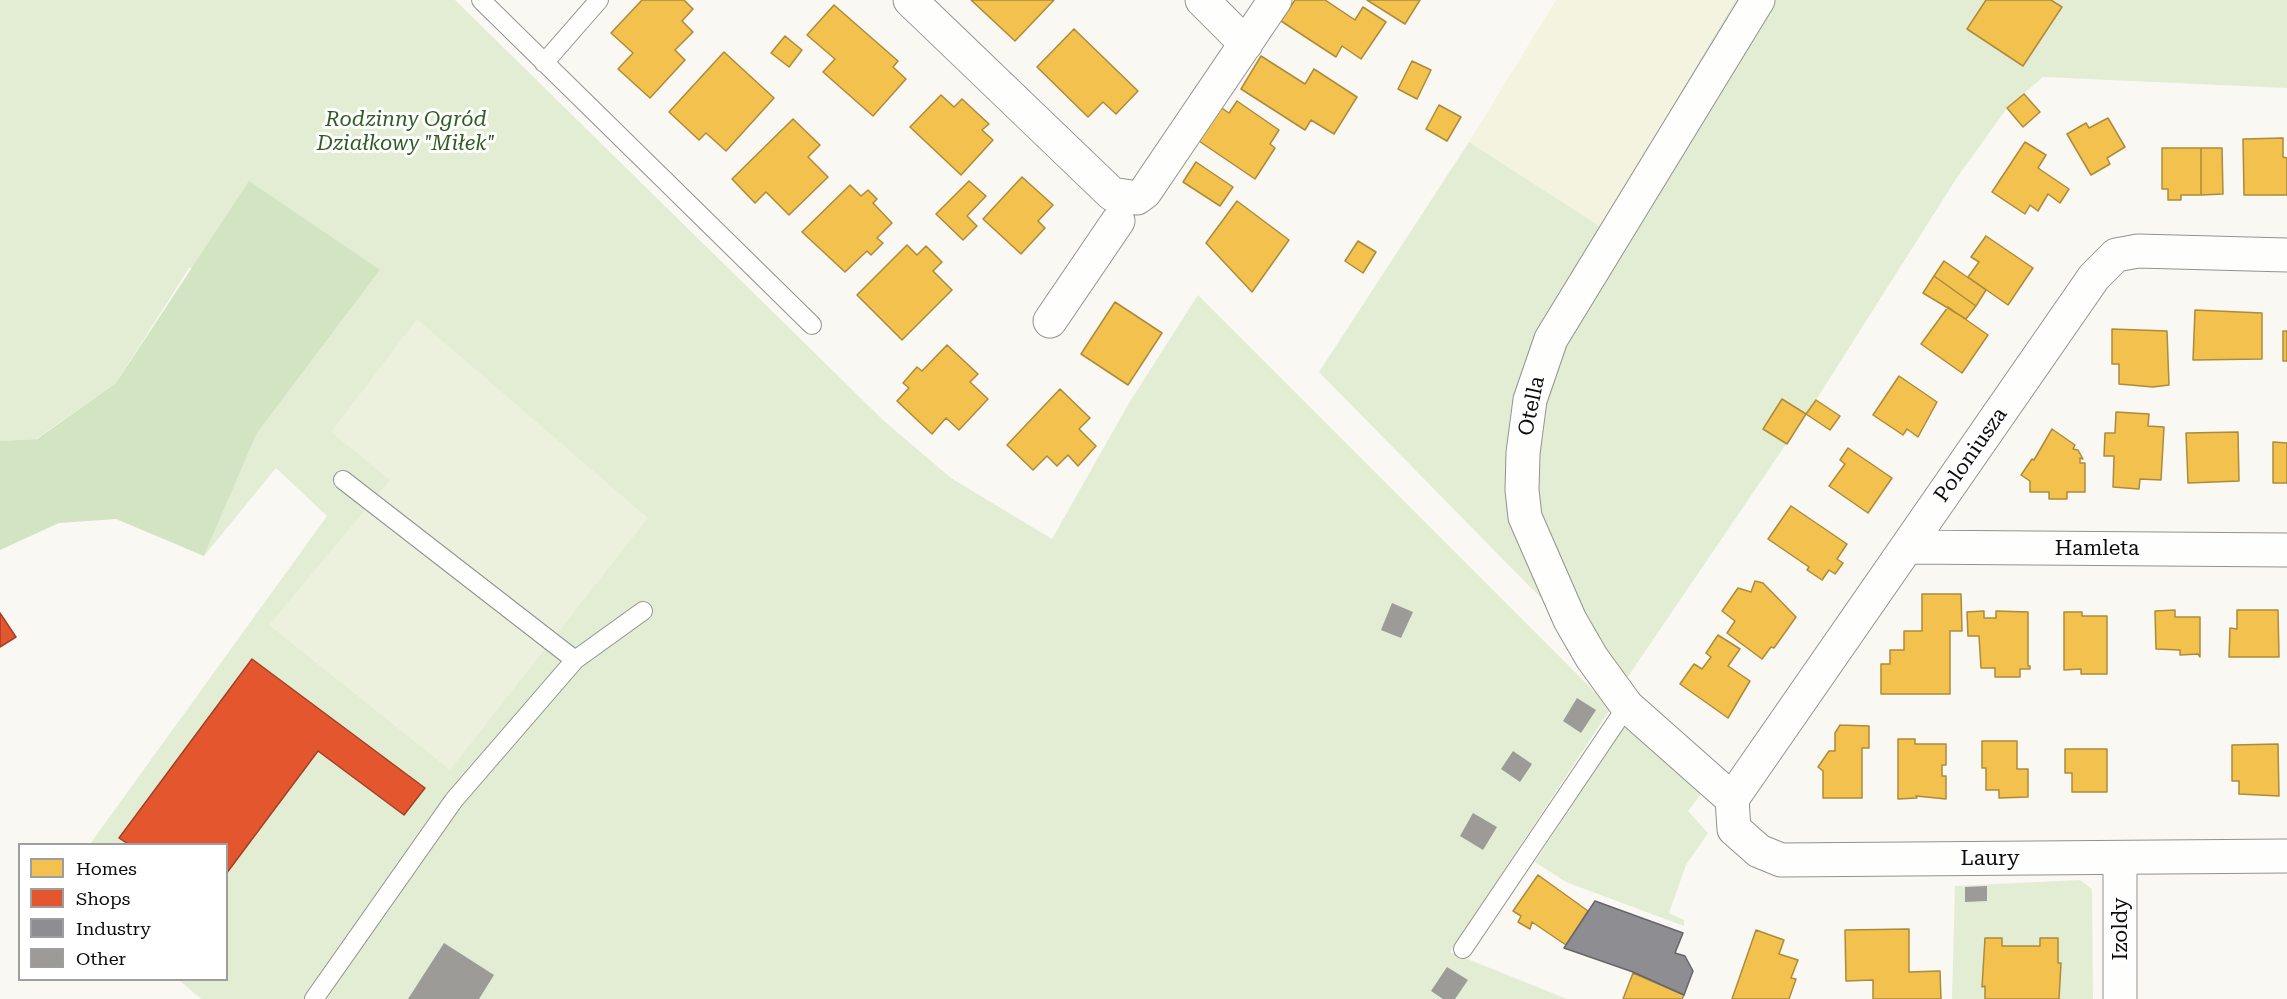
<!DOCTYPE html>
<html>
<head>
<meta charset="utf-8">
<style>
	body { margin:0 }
	#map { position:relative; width:2287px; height:999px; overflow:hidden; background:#faf8f2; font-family:"Roboto Serif",serif }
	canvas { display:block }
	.legend { position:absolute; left:18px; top:843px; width:210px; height:138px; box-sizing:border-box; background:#fff; border:2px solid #9e9e9e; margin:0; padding:8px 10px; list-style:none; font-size:18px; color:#0c0c0c }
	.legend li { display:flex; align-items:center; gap:12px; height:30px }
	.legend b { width:30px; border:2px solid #9e9e9e }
</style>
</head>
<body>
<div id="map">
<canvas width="2287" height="999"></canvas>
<ul class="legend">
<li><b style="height:16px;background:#f2c14e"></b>Homes</li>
<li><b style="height:16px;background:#e4572e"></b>Shops</li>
<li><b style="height:16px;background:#8d8d92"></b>Industry</li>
<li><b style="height:16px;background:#9d9b97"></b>Other</li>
</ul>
</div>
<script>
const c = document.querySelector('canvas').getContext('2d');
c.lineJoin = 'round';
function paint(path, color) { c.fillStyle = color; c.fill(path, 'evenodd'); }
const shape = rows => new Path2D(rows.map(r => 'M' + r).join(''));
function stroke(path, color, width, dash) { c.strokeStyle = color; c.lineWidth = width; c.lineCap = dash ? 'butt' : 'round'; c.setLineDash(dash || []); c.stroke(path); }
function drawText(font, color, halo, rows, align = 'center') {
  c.font = font + ' "Roboto Serif",serif'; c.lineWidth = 6; c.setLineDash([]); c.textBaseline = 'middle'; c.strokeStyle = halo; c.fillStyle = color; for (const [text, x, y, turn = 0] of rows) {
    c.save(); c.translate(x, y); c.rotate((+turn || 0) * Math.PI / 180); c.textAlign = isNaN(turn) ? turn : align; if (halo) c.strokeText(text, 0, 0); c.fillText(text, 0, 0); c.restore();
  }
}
const farmland = shape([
	[1556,0,1734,0,1601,227,1469,142]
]);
const green = shape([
	[0,0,455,0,884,421,951,478,1052,539,1129,403,1198,295,1611,708,1450,952,1567,999,201,999,179,980,226,980,226,844,90,844,327,516,276,468,204,556,257,433,380,270,189,268,116,383,36,439,0,441],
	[1735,0,2287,0,2287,88,2043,77,2007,108,1956,179,1816,400,1627,678,1540,597,1319,372,1469,142,1601,227],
	[1624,726,1701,794,1688,811,1708,833,1686,865,1669,913,1684,920,1684,926,1566,882,1535,862],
	[2080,880,2092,889,2093,999,1952,999,1955,886]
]);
const forest = shape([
	[249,181,380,270,257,433,204,556,116,519,59,523,0,550,0,441,37,439,116,383]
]);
const pitch = shape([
	[417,319,648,518,450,770,269,625,390,480,331,432]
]);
const homes = shape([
	[642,0,684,0,693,9,682,21,693,32,675,50,685,60,650,98,618,69,633,53,611,33,642,0],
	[971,0,1054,0,1015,41,971,0],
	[1295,0,1325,0,1355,20,1363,7,1386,22,1361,59,1342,46,1336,57,1281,21,1295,0],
	[1367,0,1420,0,1405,24,1367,0],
	[2051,0,2062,7,2023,66,1967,29,1986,0,2051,0],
	[834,5,898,61,893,67,906,79,873,116,823,72,835,59,807,35,834,5],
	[1074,29,1138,91,1116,114,1103,102,1088,117,1037,67,1074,29],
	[785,36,802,50,789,67,771,53,785,36],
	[724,52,774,98,726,151,706,133,699,140,669,112,724,52],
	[1261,56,1305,84,1314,69,1357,97,1334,134,1311,120,1305,130,1241,89,1261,56],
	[1412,61,1431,70,1417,99,1398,89,1412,61],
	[2024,94,2040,112,2023,127,2007,108,2024,94],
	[941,95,954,107,962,99,989,124,982,130,993,140,961,175,910,127,941,95],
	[1237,101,1279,130,1270,144,1275,148,1255,179,1193,137,1216,104,1229,113,1237,101],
	[1439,105,1461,117,1447,141,1426,129,1439,105],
	[2108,118,2125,147,2107,158,2110,164,2091,175,2067,134,2086,123,2089,128,2108,118],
	[793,119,820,145,808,157,828,177,789,215,766,192,755,203,732,179,793,119],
	[2283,138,2283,157,2287,158,2287,195,2244,195,2243,139,2283,138],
	[2025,142,2046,155,2038,168,2069,189,2060,203,2048,194,2038,211,2030,205,2025,214,1992,192,2025,142],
	[2162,148,2201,148,2201,195,2181,195,2181,200,2168,200,2168,189,2162,189,2162,148],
	[2201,148,2222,148,2223,194,2201,195,2201,148],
	[1196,162,1233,187,1220,206,1183,182,1196,162],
	[1022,177,1053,205,1038,221,1045,228,1021,254,983,219,1022,177],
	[969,181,986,196,967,216,977,226,963,240,936,214,969,181],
	[850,185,861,196,868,190,877,199,873,203,892,223,877,238,883,243,871,255,867,251,845,272,802,232,850,185],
	[1237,201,1289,240,1252,292,1206,243,1237,201],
	[1986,236,2033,268,2008,305,1968,277,1979,262,1971,257,1986,236],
	[1358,241,1376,252,1363,273,1345,261,1358,241],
	[907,245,917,255,926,246,942,262,933,271,952,290,902,340,857,295,907,245],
	[1944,261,1986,290,1976,306,1934,276,1944,261],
	[1934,276,1976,306,1966,319,1923,293,1934,276],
	[1115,302,1162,333,1128,385,1081,354,1115,302],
	[1948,307,1988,335,1962,373,1921,344,1948,307],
	[2195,310,2262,313,2262,359,2193,360,2195,310],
	[2112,329,2167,331,2169,385,2153,387,2119,384,2119,364,2112,364,2112,329],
	[2283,331,2287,331,2287,361,2283,361,2283,331],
	[947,345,978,374,970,382,988,399,959,430,946,418,932,434,897,401,909,388,903,383,917,367,922,371,947,345],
	[1899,376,1937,402,1918,437,1907,429,1903,435,1873,415,1899,376],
	[1060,389,1090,418,1079,429,1096,446,1078,466,1068,455,1057,466,1047,456,1033,470,1007,445,1060,389],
	[1782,399,1806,414,1787,444,1763,429,1782,399],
	[1816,400,1840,416,1830,430,1806,414,1816,400],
	[2116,412,2149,414,2148,426,2164,427,2161,480,2140,479,2139,489,2113,487,2114,456,2104,456,2105,433,2115,433,2116,412],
	[2052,429,2075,445,2073,449,2078,450,2083,459,2080,458,2080,463,2085,463,2085,492,2067,492,2067,499,2049,499,2049,492,2030,492,2030,481,2021,475,2032,459,2034,460,2052,429],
	[2238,432,2239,481,2188,483,2186,433,2238,432],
	[2273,442,2287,443,2287,483,2273,483,2273,442],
	[1848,448,1892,478,1868,513,1829,486,1845,464,1840,460,1848,448],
	[1791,506,1847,544,1837,559,1843,563,1835,574,1829,570,1822,580,1807,570,1809,567,1768,539,1791,506],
	[1755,581,1763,583,1796,617,1774,648,1771,647,1762,659,1727,633,1735,621,1722,611,1738,588,1751,592,1755,581],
	[1922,594,1961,594,1962,631,1950,631,1950,694,1881,694,1881,664,1890,664,1890,650,1904,650,1904,631,1922,631,1922,594],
	[2175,610,2175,617,2200,617,2200,657,2198,654,2180,655,2180,650,2156,649,2155,611,2175,610],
	[2237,610,2278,610,2279,657,2229,657,2230,628,2237,629,2237,610],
	[1984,611,1984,618,1996,618,1996,611,2028,612,2028,666,2030,666,2030,669,2020,669,2020,677,1995,677,1995,668,1981,668,1979,636,1968,636,1967,612,1984,611],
	[2064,612,2082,612,2082,616,2107,616,2107,674,2081,674,2081,669,2064,670,2064,612],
	[1718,635,1740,649,1728,666,1750,681,1728,718,1680,684,1694,664,1702,669,1711,657,1706,653,1718,635],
	[1840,725,1869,726,1869,748,1862,748,1862,798,1823,798,1823,771,1818,767,1829,751,1835,751,1835,733,1840,725],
	[1898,739,1915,739,1915,744,1946,744,1946,765,1942,765,1942,776,1946,776,1946,799,1916,796,1917,798,1898,799,1898,739],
	[1982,741,2017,741,2017,769,2028,769,2028,797,1999,798,1999,790,1986,790,1986,768,1982,768,1982,741],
	[2278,744,2279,796,2239,794,2239,781,2232,781,2232,745,2278,744],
	[2065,749,2107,749,2107,792,2072,792,2072,773,2065,773,2065,749],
	[1538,875,1588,911,1566,945,1532,922,1530,929,1518,922,1521,916,1513,911,1538,875],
	[1909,929,1909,972,1940,971,1941,999,1873,999,1873,980,1846,981,1845,930,1909,929],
	[1756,930,1784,940,1779,954,1798,960,1791,978,1796,979,1789,999,1732,999,1756,930],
	[1985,938,2002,938,2002,946,2040,946,2040,938,2058,938,2058,963,2061,963,2059,999,1985,999,1985,986,1982,987,1985,938],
	[1633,973,1684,995,1682,999,1623,999,1633,973]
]);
const shops = shape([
	[0,613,16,637,0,647,0,613],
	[252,659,425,788,404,815,318,751,226,874,226,844,128,844,119,838,252,659]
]);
const industry = shape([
	[1595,901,1683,933,1675,953,1685,956,1693,971,1684,995,1633,972,1564,948,1595,901]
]);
const building = shape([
	[1392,603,1413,612,1401,638,1381,630],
	[1577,698,1596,710,1581,733,1563,721],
	[1513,751,1532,764,1520,782,1501,769],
	[1473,813,1497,827,1483,850,1460,836],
	[1987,886,1987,901,1965,902,1965,887],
	[444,943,494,975,479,999,408,999],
	[1447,967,1468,980,1455,999,1443,999,1431,991]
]);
const service = shape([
	[481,0,812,325],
	[544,63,599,0],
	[575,660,643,611],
	[1463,949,1627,706],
	[314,999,454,800,575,660,343,480]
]);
const minor = shape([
	[910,0,1112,194,1137,198,1145,192,1275,0],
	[1202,0,1246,44],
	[1050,321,1118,221],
	[1908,547,2287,550],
	[1732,799,1627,706,1592,658,1570,620,1525,517,1522,490,1523,453,1530,400,1551,339,1758,0],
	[1732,799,2094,277,2116,255,2138,251,2287,255],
	[1732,799,1734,829,1759,851,1781,860,2287,856],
	[2120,858,2120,999]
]);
const parkNames = [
	["Rodzinny Ogród",406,120],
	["Działkowy \"Miłek\"",406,144]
];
const streetNames = [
	["Otella",1532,406,-78],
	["Poloniusza",1971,455,-55],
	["Hamleta",2097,549],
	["Laury",1990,859],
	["Izoldy",2121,929,-90]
];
paint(farmland, '#f4f3e0');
paint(green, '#e2edd4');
paint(forest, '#d3e4c3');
paint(pitch, '#ecf1dd');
paint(homes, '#f2c14e');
stroke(homes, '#ad8b3a', 1.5);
paint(shops, '#e4572e');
stroke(shops, '#a34024', 1.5);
paint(industry, '#8d8d92');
stroke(industry, '#66666a', 1.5);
paint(building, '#9d9b97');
stroke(service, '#939290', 20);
stroke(minor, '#939290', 35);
stroke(service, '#fefefd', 18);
stroke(minor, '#fefefd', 33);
drawText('italic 21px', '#2e5d24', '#fff', parkNames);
drawText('21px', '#0c0c0c', '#fff', streetNames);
</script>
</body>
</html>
